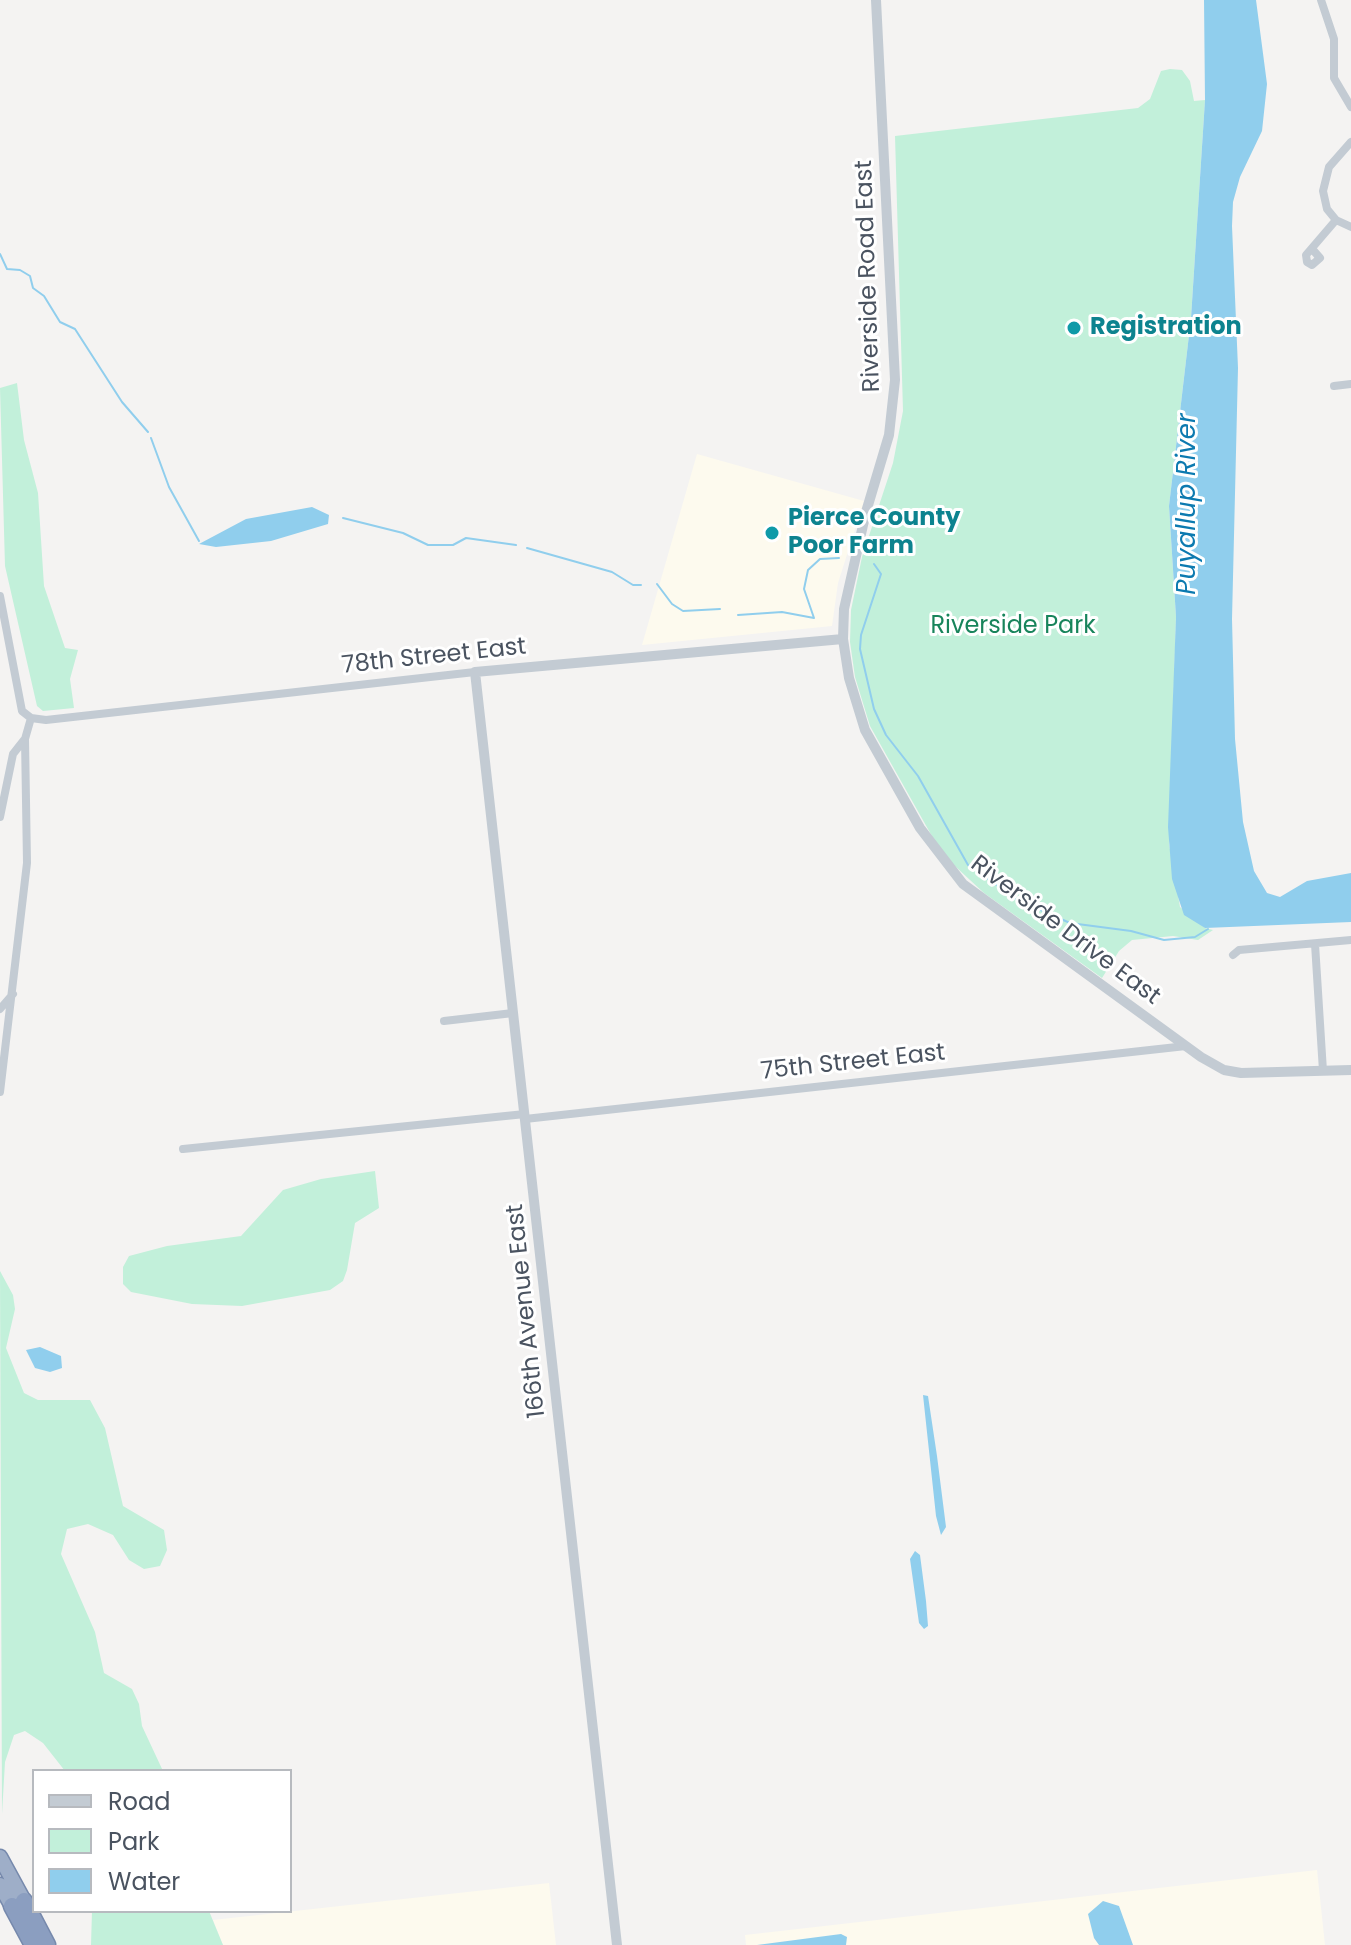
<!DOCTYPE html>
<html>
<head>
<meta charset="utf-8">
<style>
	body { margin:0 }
	#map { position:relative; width:1351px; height:1945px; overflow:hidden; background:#f4f3f2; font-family:Poppins,sans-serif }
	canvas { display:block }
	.legend { position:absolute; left:32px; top:1769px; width:260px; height:144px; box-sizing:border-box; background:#fff; border:2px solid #b7babf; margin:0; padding:10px 14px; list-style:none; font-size:24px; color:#4a5360 }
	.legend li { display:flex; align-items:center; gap:16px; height:40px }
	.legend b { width:40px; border:2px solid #b7babf }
</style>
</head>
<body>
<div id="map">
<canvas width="1351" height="1945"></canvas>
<ul class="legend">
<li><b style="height:10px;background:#c3cbd3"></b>Road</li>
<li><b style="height:22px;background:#c2f0da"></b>Park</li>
<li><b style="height:22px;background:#90ceed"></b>Water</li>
</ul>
</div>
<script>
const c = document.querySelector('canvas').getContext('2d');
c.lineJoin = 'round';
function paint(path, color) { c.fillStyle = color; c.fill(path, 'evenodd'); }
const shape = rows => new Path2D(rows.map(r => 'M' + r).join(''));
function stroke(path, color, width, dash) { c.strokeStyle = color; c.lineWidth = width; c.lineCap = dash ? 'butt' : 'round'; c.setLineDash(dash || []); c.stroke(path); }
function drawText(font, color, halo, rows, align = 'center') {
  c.font = font + ' Poppins,sans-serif'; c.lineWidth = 6; c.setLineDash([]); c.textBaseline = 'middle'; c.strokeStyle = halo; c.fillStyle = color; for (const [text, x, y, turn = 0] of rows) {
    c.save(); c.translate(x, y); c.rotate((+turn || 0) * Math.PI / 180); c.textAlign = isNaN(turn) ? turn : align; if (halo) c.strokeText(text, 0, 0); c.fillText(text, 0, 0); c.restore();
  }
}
const commercial = shape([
	[697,454,864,501,838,583,832,626,642,645],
	[1317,1870,1325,1945,746,1945,745,1935],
	[549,1883,556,1945,223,1945,213,1920]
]);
const green = shape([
	[1170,69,1182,70,1190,81,1194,101,1205,100,1191,318,1169,506,1176,617,1169,844,1180,907,1205,928,1213,930,1198,940,1173,936,1132,940,1119,951,1102,978,984,893,942,854,870,726,855,677,850,642,851,610,862,557,893,463,903,411,895,136,1138,108,1150,99,1161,71],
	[17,383,24,440,38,493,44,586,65,648,78,650,70,679,74,708,43,711,37,706,5,566,0,388],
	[375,1171,379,1208,355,1223,347,1270,343,1281,330,1290,242,1306,192,1304,131,1292,123,1284,123,1267,129,1256,167,1246,241,1236,283,1190,321,1179],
	[0,1271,13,1295,15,1309,6,1348,24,1393,38,1400,90,1400,105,1428,123,1506,164,1530,167,1550,160,1566,144,1569,129,1560,113,1535,88,1524,67,1529,61,1554,95,1632,104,1673,132,1689,139,1704,142,1726,163,1771,65,1771,43,1743,25,1731,14,1735,5,1762,2,1814],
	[92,1911,209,1911,223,1945,91,1945]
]);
const water = shape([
	[1204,0,1256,0,1267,84,1262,131,1240,177,1233,202,1232,226,1238,368,1232,619,1235,739,1243,822,1254,871,1267,893,1280,897,1307,881,1351,873,1351,922,1205,928,1184,915,1172,879,1168,827,1176,617,1169,506,1191,318,1205,100],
	[312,507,329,515,328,524,271,541,216,547,199,544,246,519],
	[40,1347,61,1356,62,1368,50,1372,35,1368,26,1350],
	[923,1395,928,1396,937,1456,946,1527,941,1535,936,1516],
	[915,1551,920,1555,926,1601,928,1626,924,1629,919,1623,910,1559],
	[1103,1901,1119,1906,1133,1945,1099,1945,1094,1938,1088,1914],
	[841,1934,847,1937,846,1945,757,1945]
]);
const stream = shape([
	[0,254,7,269,20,270,30,276,33,288,44,296,60,322,75,329,122,402,148,432],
	[151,438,169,487,199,541],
	[343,518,403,533,428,545,453,545,466,538,516,545],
	[527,548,612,572,633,585,641,585],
	[874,564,881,574,861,635,860,649,874,709,886,735,918,776,968,865,1018,900,1070,923,1131,931,1164,940,1195,937,1208,929],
	[657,584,672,604,683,611,720,609],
	[738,615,782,612,814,618,804,589,808,570,820,559,839,558]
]);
const minor = shape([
	[1321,0,1334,39,1334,78,1351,107],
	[1351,142,1329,167,1323,191,1327,209,1336,220,1351,227],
	[1313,250,1320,258,1312,265,1307,262,1306,255,1336,220],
	[1334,386,1351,384],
	[0,596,22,711,31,718],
	[31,718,46,720,475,672],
	[0,817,13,754,24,740],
	[1315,944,1323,1071],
	[1233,955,1239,950,1351,940],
	[0,1009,13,994],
	[444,1021,513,1013],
	[0,1092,27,863,25,739,31,718],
	[525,1119,1186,1046],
	[183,1149,525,1114]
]);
const tertiary = shape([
	[876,0,895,380,889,435,866,512,844,609,843,639,849,678,865,730,920,828,963,884,1201,1057,1224,1070,1241,1073,1351,1070],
	[617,1945,475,672,843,639]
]);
const trunk = shape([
	[0,1857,24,1901],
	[0,1885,12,1906]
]);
const motorway = shape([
	[24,1901,47,1945],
	[12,1906,33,1945]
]);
const markers = [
	[1074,328,8,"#0f9aa8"],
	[772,533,8,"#0f9aa8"]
];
const streetNames = [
	["Riverside Road East",869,276,-92],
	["78th Street East",434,657,-6],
	["Riverside Drive East",1065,931,37],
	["75th Street East",853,1063,-6],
	["166th Avenue East",527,1311,-96]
];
const cultureNames = [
	["Registration",1090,328],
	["Pierce County",788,519],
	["Poor Farm",788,547]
];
const parkNames = [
	["Riverside Park",1013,627]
];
const waterNames = [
	["Puyallup River",1188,504,-90]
];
paint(commercial, '#fdfaee');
paint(green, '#c2f0da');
paint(water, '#90ceed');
stroke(stream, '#90ceed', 2);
stroke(trunk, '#7689ac', 17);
stroke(motorway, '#7689ac', 19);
stroke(minor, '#c3cbd3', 8);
stroke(tertiary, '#c3cbd3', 10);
stroke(trunk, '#9eaec8', 14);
stroke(motorway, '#8b9ec0', 16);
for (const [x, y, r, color] of markers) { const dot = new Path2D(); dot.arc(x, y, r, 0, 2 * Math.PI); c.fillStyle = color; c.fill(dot); stroke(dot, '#fff', 3); }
drawText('24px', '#4a5360', '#fff', streetNames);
drawText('bold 24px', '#0d838f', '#fff', cultureNames, 'left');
drawText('24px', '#18845b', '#fff', parkNames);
drawText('italic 26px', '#0c7ab0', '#fff', waterNames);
</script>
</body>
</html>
